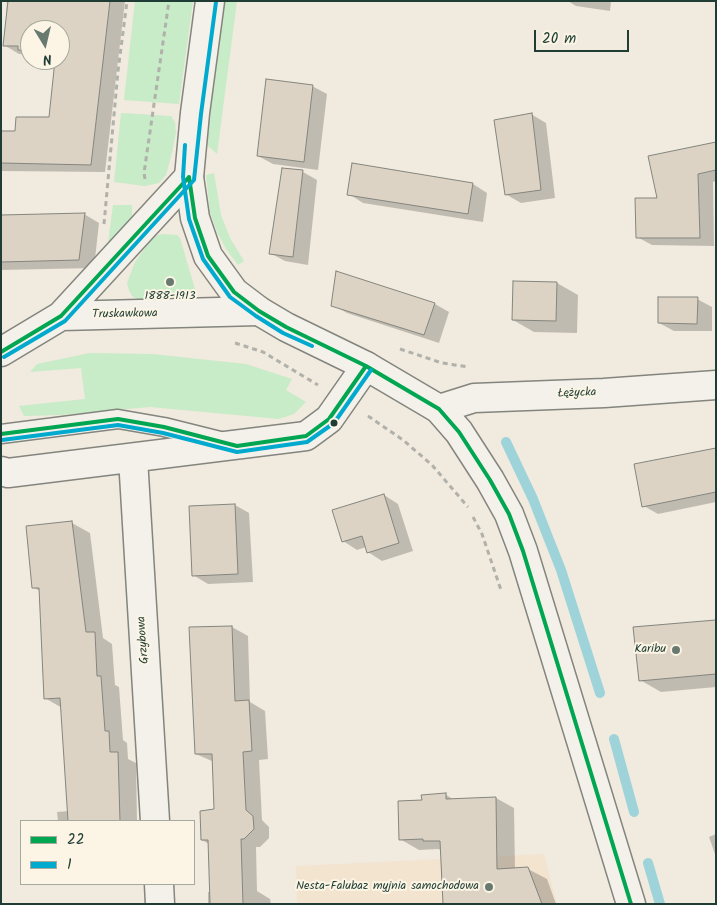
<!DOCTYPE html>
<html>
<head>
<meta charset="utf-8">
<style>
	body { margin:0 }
	#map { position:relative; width:717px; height:905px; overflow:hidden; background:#f1eade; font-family:Kalam,sans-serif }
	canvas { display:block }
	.frame { position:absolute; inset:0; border:2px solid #1f3d34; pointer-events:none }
	.legend { position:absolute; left:20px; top:820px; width:175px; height:65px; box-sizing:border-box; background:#fcf5e5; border:1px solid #a4ab9e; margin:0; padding:6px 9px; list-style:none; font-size:15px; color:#1f3d34 }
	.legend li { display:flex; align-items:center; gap:10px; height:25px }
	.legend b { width:25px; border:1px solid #a4ab9e }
	.north { position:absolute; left:20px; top:20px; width:50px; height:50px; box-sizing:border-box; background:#fcf5e5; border:1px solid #a4ab9e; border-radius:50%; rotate:171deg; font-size:14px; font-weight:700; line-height:20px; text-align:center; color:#1f3d34 }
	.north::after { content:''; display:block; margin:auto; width:18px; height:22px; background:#687a70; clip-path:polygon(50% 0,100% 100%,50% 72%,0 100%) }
	.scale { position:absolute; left:534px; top:30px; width:95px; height:22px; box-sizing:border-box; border:2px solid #1f3d34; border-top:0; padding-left:6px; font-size:15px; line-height:18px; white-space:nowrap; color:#1f3d34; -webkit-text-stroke:4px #fcf5e5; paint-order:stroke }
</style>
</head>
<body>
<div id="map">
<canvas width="717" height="905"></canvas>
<div class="frame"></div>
<ul class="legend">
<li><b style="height:6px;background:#00a651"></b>22</li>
<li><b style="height:6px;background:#00a9ce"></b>1</li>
</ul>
<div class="north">N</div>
<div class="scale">20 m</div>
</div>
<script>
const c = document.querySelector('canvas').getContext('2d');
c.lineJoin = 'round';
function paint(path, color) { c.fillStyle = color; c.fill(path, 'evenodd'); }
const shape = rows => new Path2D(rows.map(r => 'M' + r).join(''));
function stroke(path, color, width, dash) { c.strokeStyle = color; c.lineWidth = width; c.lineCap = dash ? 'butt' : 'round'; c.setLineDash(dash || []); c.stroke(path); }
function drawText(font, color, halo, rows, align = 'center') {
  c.font = font + ' Kalam,sans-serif'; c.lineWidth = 4; c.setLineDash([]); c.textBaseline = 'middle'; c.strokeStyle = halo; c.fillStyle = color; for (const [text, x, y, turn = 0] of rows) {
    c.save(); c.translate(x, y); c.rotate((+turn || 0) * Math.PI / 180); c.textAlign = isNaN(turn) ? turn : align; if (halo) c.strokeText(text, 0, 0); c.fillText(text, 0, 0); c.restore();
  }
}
const built = shape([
	[544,854,557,904,297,904,296,866]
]);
const green = shape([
	[135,1,193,1,179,104,124,100],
	[225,1,237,1,217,154,205,143],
	[121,113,171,116,175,122,176,132,172,153,166,175,159,183,145,186,114,182],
	[214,173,221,215,230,238,244,261,238,265,226,249,217,232,210,212,206,175],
	[113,205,132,205,132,217,107,250],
	[163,234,177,235,180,238,195,289,195,296,190,300,137,299,132,296,129,290,127,283,135,262,152,238,158,235],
	[90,353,152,354,246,364,292,379,286,390,306,402,294,414,279,419,150,407,61,415,24,416,19,406,85,399,81,368,30,372,37,364]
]);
const shadow = shape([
	[7,1,125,1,105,172,1,171,1,132,16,132,51,118,57,60,60,60,60,30,30,30,30,56,27,54,19,54,4,45],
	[568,1,611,1,610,11,576,6],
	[312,86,327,94,318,170,273,164,258,156],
	[531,114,546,123,555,198,521,203,507,195],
	[716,143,716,181,713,182,714,246,652,245,637,237,659,200],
	[303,172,317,180,308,265,285,261,270,253],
	[473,184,487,193,483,222,363,203,349,194],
	[84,214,99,223,94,268,1,270,1,216],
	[515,282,557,283,578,295,577,333,534,332,513,320],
	[697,299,712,307,712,331,674,331,659,323],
	[435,304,449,312,439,343,347,313,333,305],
	[716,449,716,502,658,514,644,506],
	[384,495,398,504,413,551,382,561,368,552,366,547,357,550,343,541],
	[235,505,249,513,253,582,208,584,193,575],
	[72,523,90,533,103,638,112,644,115,685,119,687,123,740,127,743,128,759,136,763,137,821,58,821,57,812,69,811,62,708,45,698,40,591,34,588],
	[716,621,716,687,661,692,640,680],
	[232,627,248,636,250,702,265,711,268,759,259,760,262,820,269,827,269,838,260,847,256,847,257,891,270,899,271,904,208,904,208,892,211,892,209,844,202,840,215,811,214,762,196,754,190,628],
	[445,794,454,800,496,798,514,808,515,869,528,869,547,879,556,904,444,904,441,850,438,849,419,850,400,839,423,801],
	[716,834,716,857,709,837]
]);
const stream = shape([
	[506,442,533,499,561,570,600,693],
	[614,739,634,812],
	[648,863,660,904]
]);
const building = shape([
	[8,1,110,1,91,165,1,163,1,131,15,131,16,117,49,117,55,60,60,60,60,30,30,30,30,51,18,50,18,46,3,46,8,1],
	[266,79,313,85,304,162,257,156,266,79],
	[532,113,541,190,505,195,494,120,532,113],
	[716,142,716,170,698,174,700,238,636,238,635,198,657,198,648,156,716,142],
	[352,163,473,183,468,214,347,195,352,163],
	[282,168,303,170,293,257,269,254,282,168],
	[85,213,79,260,1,262,1,215,85,213],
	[336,271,435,303,424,335,331,306,336,271],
	[513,281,557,282,556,321,512,320,513,281],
	[658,297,698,297,697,324,658,323,658,297],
	[716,448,716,492,642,507,634,464,716,448],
	[384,494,399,543,367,553,362,536,342,542,332,510,384,494],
	[235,504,238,574,192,576,189,506,235,504],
	[72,521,86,632,95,632,97,676,101,676,105,731,109,731,110,752,118,752,120,821,68,821,60,698,44,699,39,588,32,588,26,526,72,521],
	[716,620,716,674,639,681,633,627,716,620],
	[232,626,235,701,249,700,252,751,243,752,246,810,253,816,254,829,244,839,241,839,243,904,210,904,208,840,201,840,200,811,214,809,212,754,195,754,189,627,232,626],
	[446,793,446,799,496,797,497,869,528,867,542,904,443,904,440,841,423,841,423,839,399,840,398,801,422,800,421,795,446,793]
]);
const path = shape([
	[145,179,144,173,169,1],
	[104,224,118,71,127,1],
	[235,343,263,352,318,385],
	[400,349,442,363,469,367],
	[368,416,403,440,432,465,468,507],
	[473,517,482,534,501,590]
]);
const service = shape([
	[1,434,118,419,164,427,220,441]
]);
const minor = shape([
	[61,316,259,311],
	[1,352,61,316,189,177],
	[439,409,474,398,604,393,716,385],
	[133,458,155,821],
	[1,471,8,473,306,436,329,419,366,366],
	[159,884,160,904]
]);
const tertiary = shape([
	[210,1,195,113,189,177,195,218,208,256,234,292,259,311,286,327,366,366,439,409,459,432,490,480,509,514,523,551,631,904]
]);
const bus1 = shape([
	[189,177,195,218,208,256,234,292,259,311,286,327,366,366,439,409,459,432,490,480,509,514,523,551,631,904],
	[1,352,61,316,189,177],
	[1,434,118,419,164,427,237,446,306,436,329,419,366,366]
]);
const bus2 = shape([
	[185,145,183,177,189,219,203,259,230,297,256,316,283,333,312,346],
	[4,357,65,321,194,180,201,114,216,2],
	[2,440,118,425,163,433,237,452,307,442,334,423,371,370]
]);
const markers = [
	[170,282,5,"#687a70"],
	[334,423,4.5,"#1f3d34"],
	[676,650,5,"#687a70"],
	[489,887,5,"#687a70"]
];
const poiNames = [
	["1888-1913",170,297,"center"],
	["Karibu",666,650],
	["Nesta-Falubaz myjnia samochodowa",479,887]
];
const streetNames = [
	["Truskawkowa",125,315,-1],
	["Łężycka",577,394,-2],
	["Grzybowa",144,640,-94]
];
paint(built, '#f3e4d0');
paint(green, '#c8ebc8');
paint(shadow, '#0003');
stroke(stream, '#9ed4d9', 10);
paint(building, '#dcd3c5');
stroke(building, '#83857e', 1);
stroke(service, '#83857e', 21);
stroke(minor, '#83857e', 31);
stroke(tertiary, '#83857e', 31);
stroke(path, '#b0b1ab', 3, [5, 4]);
stroke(service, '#f4f1ea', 18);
stroke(minor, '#f4f1ea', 28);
stroke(tertiary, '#f4f1ea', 28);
stroke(bus1, '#00a651', 4);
stroke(bus2, '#00a9ce', 4);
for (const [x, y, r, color] of markers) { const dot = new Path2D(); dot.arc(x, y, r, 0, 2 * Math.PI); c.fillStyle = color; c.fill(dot); stroke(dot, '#fcf5e5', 2); }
drawText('12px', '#1f3d34', '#fcf5e5', poiNames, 'right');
drawText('12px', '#1f3d34', '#fcf5e5', streetNames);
</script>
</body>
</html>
